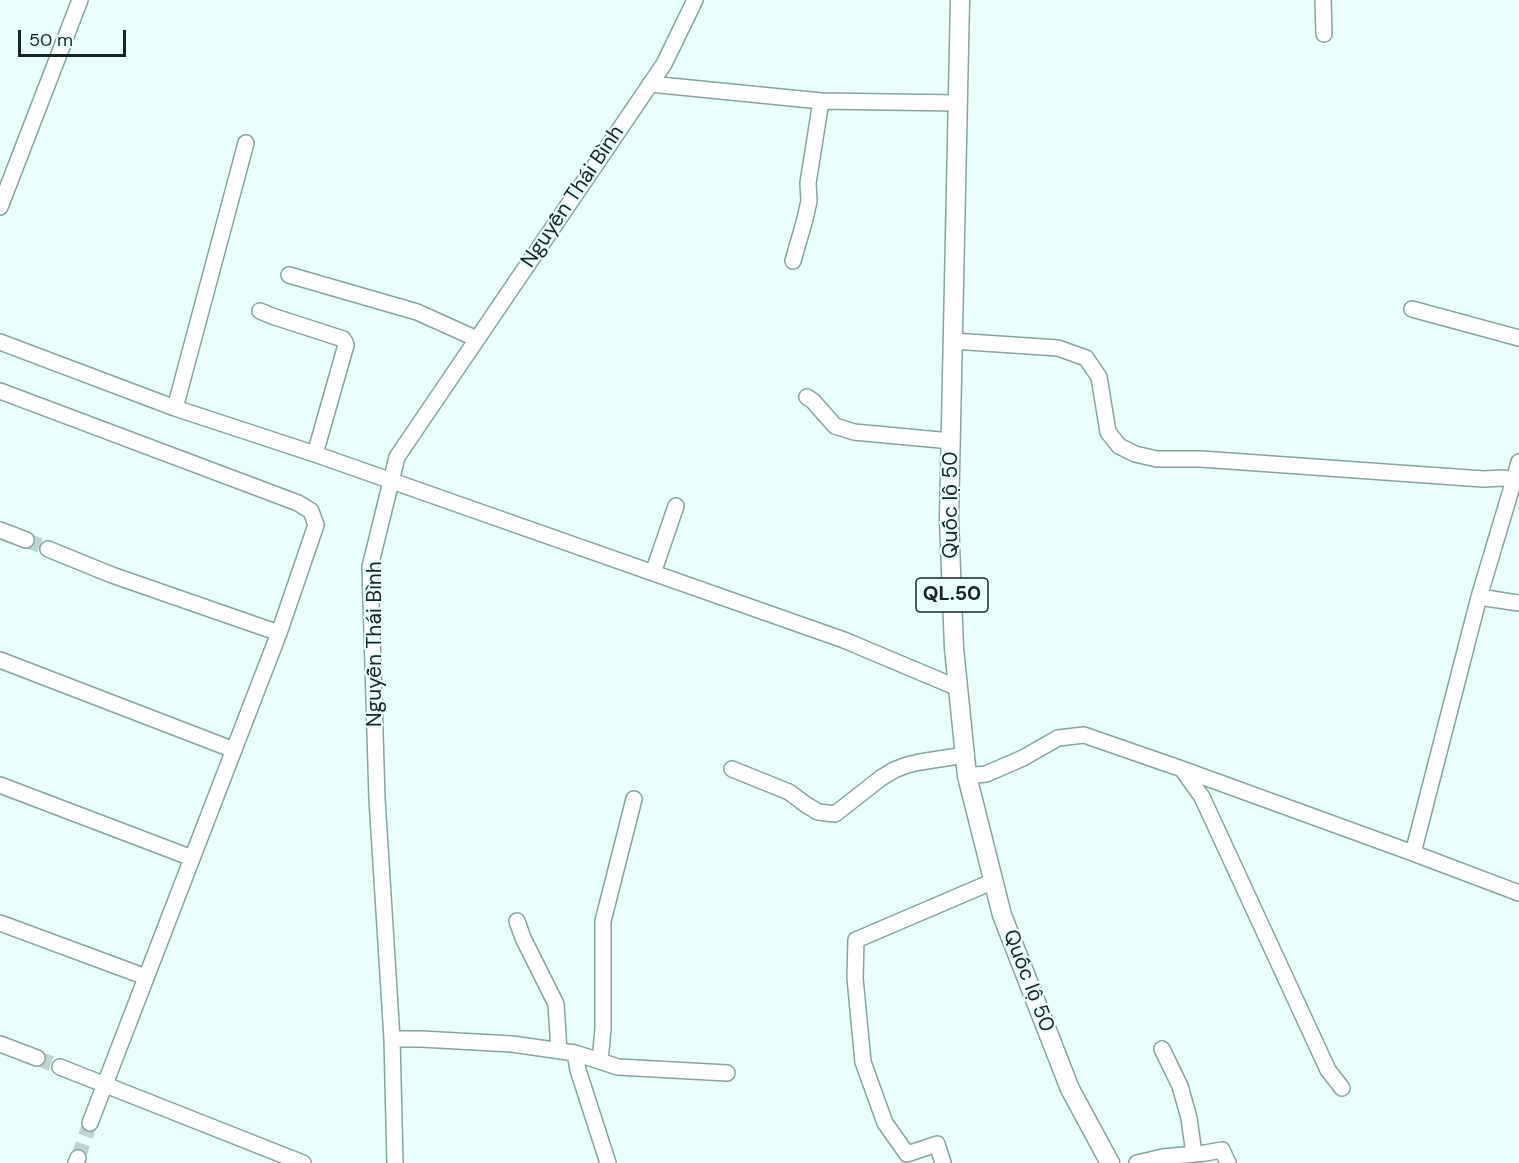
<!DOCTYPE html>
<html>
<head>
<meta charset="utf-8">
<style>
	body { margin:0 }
	#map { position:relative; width:1519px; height:1163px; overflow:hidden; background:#eafefc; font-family:"DM Sans",sans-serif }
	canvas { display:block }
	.scale { position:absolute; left:18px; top:30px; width:108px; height:27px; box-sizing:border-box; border:3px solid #182524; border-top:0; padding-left:8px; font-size:18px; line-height:21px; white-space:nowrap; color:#182524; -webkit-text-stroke:4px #eafefc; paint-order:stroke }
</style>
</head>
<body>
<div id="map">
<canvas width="1519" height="1163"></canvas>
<div class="scale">50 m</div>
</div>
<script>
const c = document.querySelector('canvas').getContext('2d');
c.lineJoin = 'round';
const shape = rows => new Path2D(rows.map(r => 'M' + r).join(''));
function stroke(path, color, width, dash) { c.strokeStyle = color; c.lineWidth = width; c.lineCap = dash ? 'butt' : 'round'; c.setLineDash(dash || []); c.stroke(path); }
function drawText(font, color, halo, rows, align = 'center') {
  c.font = font + ' "DM Sans",sans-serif'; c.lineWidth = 4.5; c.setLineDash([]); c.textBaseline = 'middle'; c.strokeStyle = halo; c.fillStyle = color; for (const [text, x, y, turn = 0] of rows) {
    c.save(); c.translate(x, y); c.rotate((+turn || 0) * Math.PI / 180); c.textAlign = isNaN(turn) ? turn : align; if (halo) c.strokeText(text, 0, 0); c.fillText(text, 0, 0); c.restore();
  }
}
const minorTunnel = shape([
	[26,540,48,549],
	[37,1058,60,1067],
	[78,1158,90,1123]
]);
const minor = shape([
	[1323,0,1324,34],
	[650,84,821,101,958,103],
	[0,207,80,0],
	[793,261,805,219,809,201,808,183,821,101],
	[289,275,417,312,477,339],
	[1412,309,1519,338],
	[260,311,272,316,343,339,345,342,346,345,315,454],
	[953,341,1058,348,1086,358,1099,377,1108,432,1119,446,1135,454,1157,459,1201,459,1483,479,1504,478,1514,480,1519,462],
	[0,342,175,408,315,454,844,640,958,688],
	[0,391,298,503,311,511,316,525,279,633,90,1123],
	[807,397,813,401,835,426,854,432,951,441],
	[175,408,246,143],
	[1519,480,1514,480,1479,597,1413,853,1519,893],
	[0,530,26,540],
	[48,549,112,575,279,633],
	[653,573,676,506],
	[1479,597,1519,603],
	[0,660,234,750],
	[732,769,789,792,805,804,818,812,835,814,881,778,894,770,907,765,920,762,965,755],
	[1182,769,1202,797,1328,1070,1342,1088],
	[967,776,986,774,1023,758,1058,738,1084,735,1182,769,1413,853],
	[0,785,192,858],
	[517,921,523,938,556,1004,559,1051],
	[0,923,146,977],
	[392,1039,421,1039,512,1044,575,1053,618,1067,727,1073],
	[0,1044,37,1058],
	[1162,1049,1180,1086,1189,1118,1194,1154],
	[575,1053,578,1070,608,1163],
	[600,1061,603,1029,603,921,634,799],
	[60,1067,303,1163],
	[76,1163,78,1158],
	[395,1163,392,1039,377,799,370,567,397,457,664,64,695,0],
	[943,1163,937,1144,907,1154,885,1123,863,1062,855,978,856,940,994,881],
	[1137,1163,1163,1157,1205,1153,1222,1150,1228,1163]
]);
const major = shape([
	[960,0,949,519,954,648,967,776,1002,915,1070,1089,1110,1163]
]);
const shields = [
	[952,595,72]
];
const shieldNames = [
	["QL.50",952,595]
];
const streetNames = [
	["Nguyễn Thái Bình",573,197,-56],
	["Quốc lộ 50",951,505,-90],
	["Nguyễn Thái Bình",375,644,-90],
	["Quốc lộ 50",1028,981,69]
];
stroke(minorTunnel, '#c0d3d1', 15, [15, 8]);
stroke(minor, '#85a5a1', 18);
stroke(major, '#85a5a1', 21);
stroke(minor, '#fff', 15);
stroke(major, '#fff', 18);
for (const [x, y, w] of shields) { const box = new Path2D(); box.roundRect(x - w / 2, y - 17, w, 34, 4.5); c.fillStyle = '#eafefc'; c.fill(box); stroke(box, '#182524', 1.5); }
drawText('bold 20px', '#182524', null, shieldNames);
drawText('21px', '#182524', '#eafefc', streetNames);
</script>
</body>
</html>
